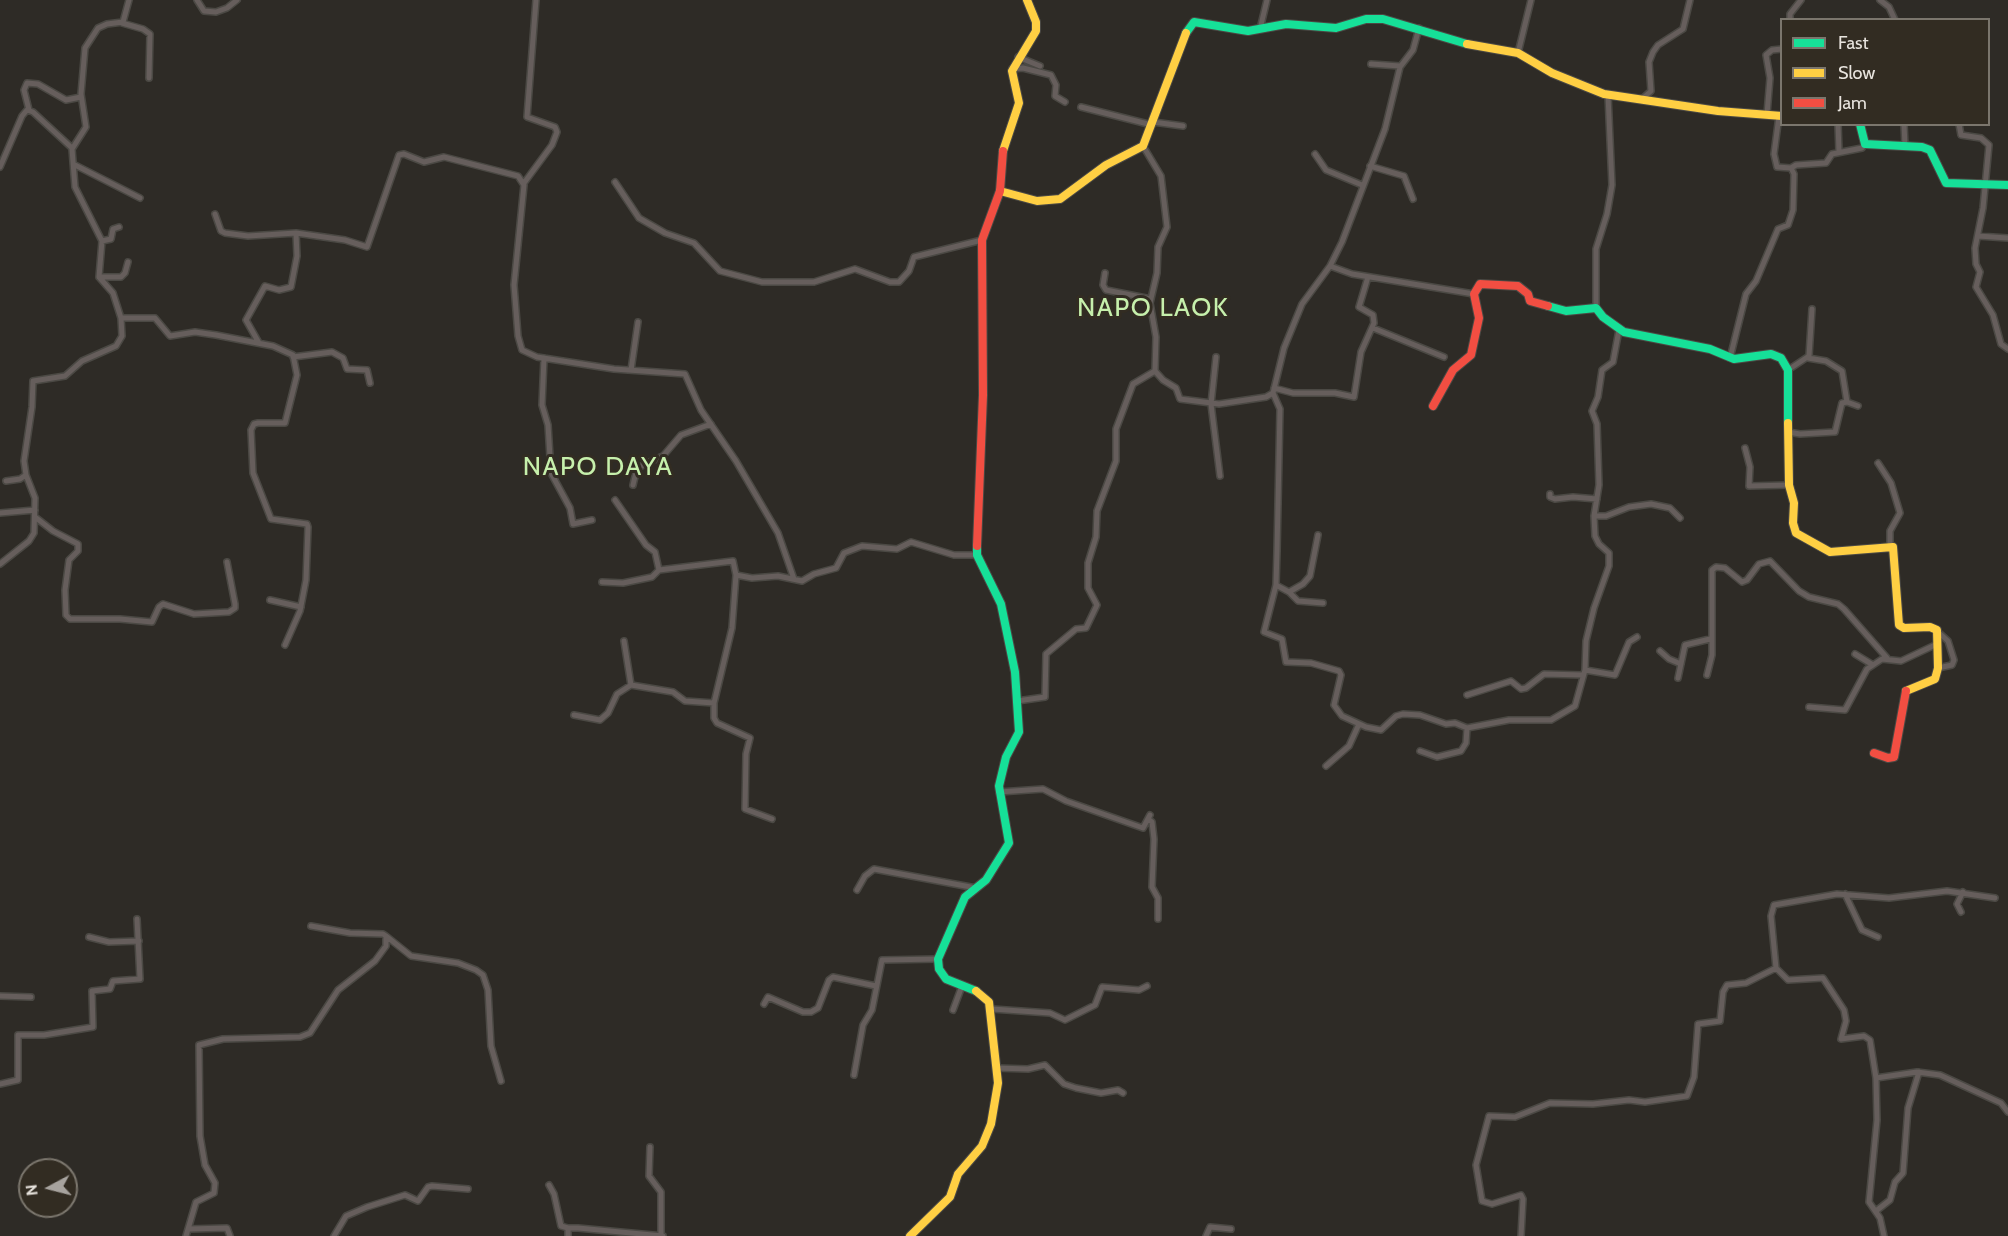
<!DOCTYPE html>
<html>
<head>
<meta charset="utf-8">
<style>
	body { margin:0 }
	#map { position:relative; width:2008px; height:1236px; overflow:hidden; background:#2e2b26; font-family:Cabin,sans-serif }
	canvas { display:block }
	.legend { position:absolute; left:1780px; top:18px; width:210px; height:108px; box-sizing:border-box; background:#322c22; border:2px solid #7b766d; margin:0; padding:8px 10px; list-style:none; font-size:18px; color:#e8e4de }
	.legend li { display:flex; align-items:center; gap:12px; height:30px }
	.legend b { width:30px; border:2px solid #7b766d }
	.north { position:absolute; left:18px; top:1158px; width:60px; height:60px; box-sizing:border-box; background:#322c22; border:2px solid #7b766d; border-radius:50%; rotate:263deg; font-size:16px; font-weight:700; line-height:24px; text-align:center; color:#e8e4de }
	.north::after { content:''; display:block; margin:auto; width:21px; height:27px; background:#a7a39e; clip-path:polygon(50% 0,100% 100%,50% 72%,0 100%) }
</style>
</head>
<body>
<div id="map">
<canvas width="2008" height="1236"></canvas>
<ul class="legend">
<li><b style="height:8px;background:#16e098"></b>Fast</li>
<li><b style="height:8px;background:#ffcf43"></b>Slow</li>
<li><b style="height:8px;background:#f24e42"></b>Jam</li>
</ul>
<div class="north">N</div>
</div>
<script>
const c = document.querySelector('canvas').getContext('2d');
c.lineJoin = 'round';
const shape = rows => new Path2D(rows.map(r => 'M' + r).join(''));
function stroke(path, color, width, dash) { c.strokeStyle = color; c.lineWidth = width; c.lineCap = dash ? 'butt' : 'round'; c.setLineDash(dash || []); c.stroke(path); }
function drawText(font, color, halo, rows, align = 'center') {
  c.font = font + ' Cabin,sans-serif'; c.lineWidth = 6; c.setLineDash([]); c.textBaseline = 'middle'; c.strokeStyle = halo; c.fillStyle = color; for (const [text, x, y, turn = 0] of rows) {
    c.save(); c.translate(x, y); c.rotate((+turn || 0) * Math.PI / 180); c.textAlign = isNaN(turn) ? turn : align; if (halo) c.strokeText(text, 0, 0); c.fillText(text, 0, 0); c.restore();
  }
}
const street = shape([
	[197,0,204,11,216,12,227,8,237,0],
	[1880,0,1889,7,1895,20],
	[1790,20,1790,14,1801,0],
	[122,23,143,29,150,34,149,78],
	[1260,29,1267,0],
	[1518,53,1531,0],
	[1018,57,1040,66],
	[1371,64,1400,66],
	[1012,69,1023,68,1051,75,1056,85,1055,96,1065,102],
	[1642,99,1651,91,1649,62,1653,52,1658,45,1683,29,1690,0],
	[1081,107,1152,125],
	[29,110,24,90,27,83,38,84,66,100,81,97],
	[1767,114,1770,78,1766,55,1772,50,1782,49],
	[1153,122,1183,126],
	[1838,124,1839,152],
	[1904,124,1905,146],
	[1959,124,1961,135,1981,138,1989,145,1983,208,1975,248,1976,264,1980,272,1976,287,1993,315,2001,344,2008,349],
	[1143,146,1161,176,1167,227,1158,247,1157,273,1150,303,1156,337,1155,371,1163,380,1176,388,1180,399,1219,404,1266,397,1273,393,1284,348,1302,304,1330,266,1342,242,1385,129,1400,67,1413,50,1419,28],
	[1315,154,1326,170,1362,185],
	[75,165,140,198],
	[1370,166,1404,176,1413,199],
	[0,167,22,116,27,110,33,112,72,148],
	[1791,168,1796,165,1826,163,1832,154,1862,148,1865,144],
	[615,182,639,218,665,233,694,243,720,271,762,282,814,282,855,269,890,282,899,282,909,271,914,257,982,240],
	[524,183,552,145,557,132,555,127,527,117,536,0],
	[215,214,221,231,225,233,248,236,296,233,345,240,367,247,399,155,404,154,424,162,444,157,518,176,524,185,514,285,518,336,522,350,537,357,614,369,685,374,701,410,736,461,778,533,794,579],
	[1978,236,2008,238],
	[102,241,111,239,113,229,119,227],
	[1330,266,1352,274,1474,294],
	[1105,273,1103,285,1106,290,1151,299],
	[99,277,121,277,125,273,128,262],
	[1596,308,1596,249,1607,214,1612,185,1608,95],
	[121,318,155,318,170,336,195,332,216,335,273,346,293,355,297,375,285,423,258,423,254,424,251,430,253,473,271,519,307,524,308,527,306,580,300,611,285,645],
	[1373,328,1444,357],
	[259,343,246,320,265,286,279,290,291,287,297,256,296,233],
	[293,357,332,352,343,358,347,369,367,370,370,383],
	[1216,357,1211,404,1220,476],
	[544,358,542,405,548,425,551,473,570,508,573,524,592,520],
	[1730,358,1746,294,1756,281,1778,229,1788,225,1793,210,1794,174,1791,168,1777,167,1774,154,1779,116],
	[1808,358,1826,361,1842,371,1847,402,1858,406],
	[631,370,638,322],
	[1788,370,1809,356,1812,309],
	[1274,388,1293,393,1335,393,1354,397,1361,352,1374,323,1373,315,1359,307,1368,277],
	[1273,393,1280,409,1277,551,1276,585,1264,632,1282,639,1286,662,1311,663,1339,671,1341,675,1334,705,1342,716,1366,727,1381,730,1396,716,1403,714,1420,715,1446,724,1455,723,1467,728],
	[1788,432,1800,434,1835,432,1842,403,1847,402],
	[1745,448,1750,467,1749,486,1789,485],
	[1878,463,1891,483,1900,513,1890,531,1890,547],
	[6,481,20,479,26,475],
	[633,485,637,468,663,456,681,435,711,424],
	[1550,494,1550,497,1555,499,1573,497,1597,499],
	[615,500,646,545,655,552,659,570,733,561,736,575,752,578,778,576,802,581,814,574,836,568,844,553,862,546,897,549,911,542,954,555,977,555],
	[0,513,35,510],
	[1594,516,1606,516,1629,507,1651,504,1670,508,1680,518],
	[35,517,53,531,78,544,78,551,69,560,65,590,66,615,70,619,120,619,152,622,159,607,163,604,194,614,229,612,235,608,235,604,227,562],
	[0,564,29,541,34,533,35,498,26,475,24,461,32,407,33,381,65,376,82,361,116,346,122,336,121,318,113,293,99,277,102,241,75,187,72,149,86,127,81,94,85,48,98,28,107,24,123,22,129,0],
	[736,575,732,628,714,703,714,718,717,723,750,738,746,754,745,809,772,819],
	[602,582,623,583,652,577,659,570],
	[1276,585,1289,592,1298,601,1323,603],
	[1289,592,1303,584,1310,576,1318,535],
	[270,600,301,607],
	[1937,631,1948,641,1954,660,1952,665,1938,668],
	[624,641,631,685],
	[1660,651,1669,659,1681,664],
	[1855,654,1873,665],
	[1585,670,1615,675,1629,642,1637,637],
	[1707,675,1712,655,1712,570,1716,567,1725,568,1742,582,1747,580,1759,564,1770,561,1799,591,1809,597,1838,604,1844,609,1887,658],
	[1678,678,1685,645,1710,639],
	[1467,695,1511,681,1521,689,1526,688,1544,674,1583,675],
	[1017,701,1045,697,1046,654,1076,629,1086,628,1097,605,1088,588,1088,563,1096,537,1097,511,1116,461,1116,429,1133,384,1155,371],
	[1809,707,1845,710,1867,669,1882,659,1901,661,1935,645],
	[574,715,600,720,608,713,617,694,631,685,673,692,685,701,714,703],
	[1420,751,1437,757,1461,751,1466,743,1467,728,1509,720,1551,720,1575,706,1585,670,1586,641,1594,608,1609,566,1609,553,1599,544,1595,536,1594,516,1599,485,1597,424,1592,411,1598,397,1602,370,1613,362,1619,330],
	[1326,766,1349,746,1359,724],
	[999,792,1043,789,1066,801,1143,828,1150,815],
	[1148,819,1152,822,1154,839,1152,887,1158,898,1158,919],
	[857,890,865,876,874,869,976,888],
	[1845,894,1862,930,1878,937],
	[1961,912,1957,904,1963,892],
	[386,936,411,956,458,963,476,970,483,975,488,990,491,1046,501,1081],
	[89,937,109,942,139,941],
	[1776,968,1788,980,1823,978,1844,1010,1846,1021,1841,1039,1864,1036,1870,1040,1876,1078,1917,1072,1940,1075,2001,1103,2008,1112],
	[0,996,31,997],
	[764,1004,768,997,803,1012,811,1012,818,1008,829,980,833,977,876,986],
	[992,1009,1050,1013,1065,1020,1095,1005,1102,987,1139,990,1147,986],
	[953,1010,962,986],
	[996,1068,1028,1069,1045,1065,1064,1084,1076,1088,1101,1093,1118,1090,1123,1093],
	[854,1075,863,1025,872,1010,882,960,938,959],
	[1876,1078,1877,1120,1869,1202,1880,1218,1884,1236],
	[0,1084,18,1080,18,1035,44,1035,93,1027,92,991,110,989,113,981,140,979,137,919],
	[650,1147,649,1176,661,1192,661,1236],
	[549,1185,554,1194,561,1226,568,1228],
	[1876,1211,1890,1200,1895,1182,1903,1173,1908,1108,1919,1072],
	[189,1229,227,1228,230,1236],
	[186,1236,196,1202,214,1193,215,1183,205,1165,200,1136,199,1045,223,1039,300,1037,310,1033,338,990,375,961,386,946,386,936,383,934,350,933,311,926],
	[334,1236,346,1216,367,1207,405,1195,418,1201,428,1187,432,1186,468,1189],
	[568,1236,568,1228,578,1228,663,1236],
	[1206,1236,1210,1227,1231,1229],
	[1521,1236,1523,1199,1521,1195,1492,1204,1482,1201,1476,1165,1489,1116,1515,1117,1550,1103,1593,1104,1629,1100,1645,1102,1687,1096,1694,1077,1698,1024,1720,1021,1723,992,1727,985,1746,983,1776,968,1771,916,1774,905,1837,894,1889,898,1947,891,1995,898]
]);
const fast = shape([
	[1186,33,1194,22,1248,31,1286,24,1336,28,1366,19,1383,19,1467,44],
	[1860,124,1865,144,1922,147,1930,150,1946,183,2008,185],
	[1548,306,1566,311,1596,308,1603,317,1624,332,1710,349,1734,359,1771,354,1781,358,1788,370,1788,423],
	[976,991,946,979,939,969,938,959,965,897,986,880,1009,843,999,786,1006,757,1019,732,1015,672,1001,604,977,555,977,546]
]);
const slow = shape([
	[1467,44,1518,53,1552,73,1604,94,1718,111,1782,116],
	[1003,151,1019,103,1012,71,1036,31,1036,22,1027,0],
	[1000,191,1037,201,1060,199,1106,165,1143,146,1186,33],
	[1788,423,1789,485,1794,503,1793,523,1796,533,1830,552,1893,547,1899,625,1904,628,1930,627,1937,630,1938,668,1935,679,1906,691],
	[910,1236,950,1197,958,1174,982,1146,991,1124,998,1083,989,1002,976,991]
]);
const jam = shape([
	[1433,406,1453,370,1471,355,1479,318,1474,294,1480,284,1518,286,1528,294,1530,301,1548,306],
	[977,546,983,395,982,240,1000,191,1003,151],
	[1874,753,1888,758,1894,757,1906,691]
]);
const quarterNames = [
	["NAPO LAOK",1153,308],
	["NAPO DAYA",598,467]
];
stroke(street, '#4b4944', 8);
stroke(fast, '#4b4944', 10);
stroke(slow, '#4b4944', 10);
stroke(jam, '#4b4944', 10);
stroke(street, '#665e5c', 5);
stroke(fast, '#16e098', 8);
stroke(slow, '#ffcf43', 8);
stroke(jam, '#f24e42', 8);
c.letterSpacing = '1.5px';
drawText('26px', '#c6f0ac', '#322c22', quarterNames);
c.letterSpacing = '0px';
</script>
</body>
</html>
